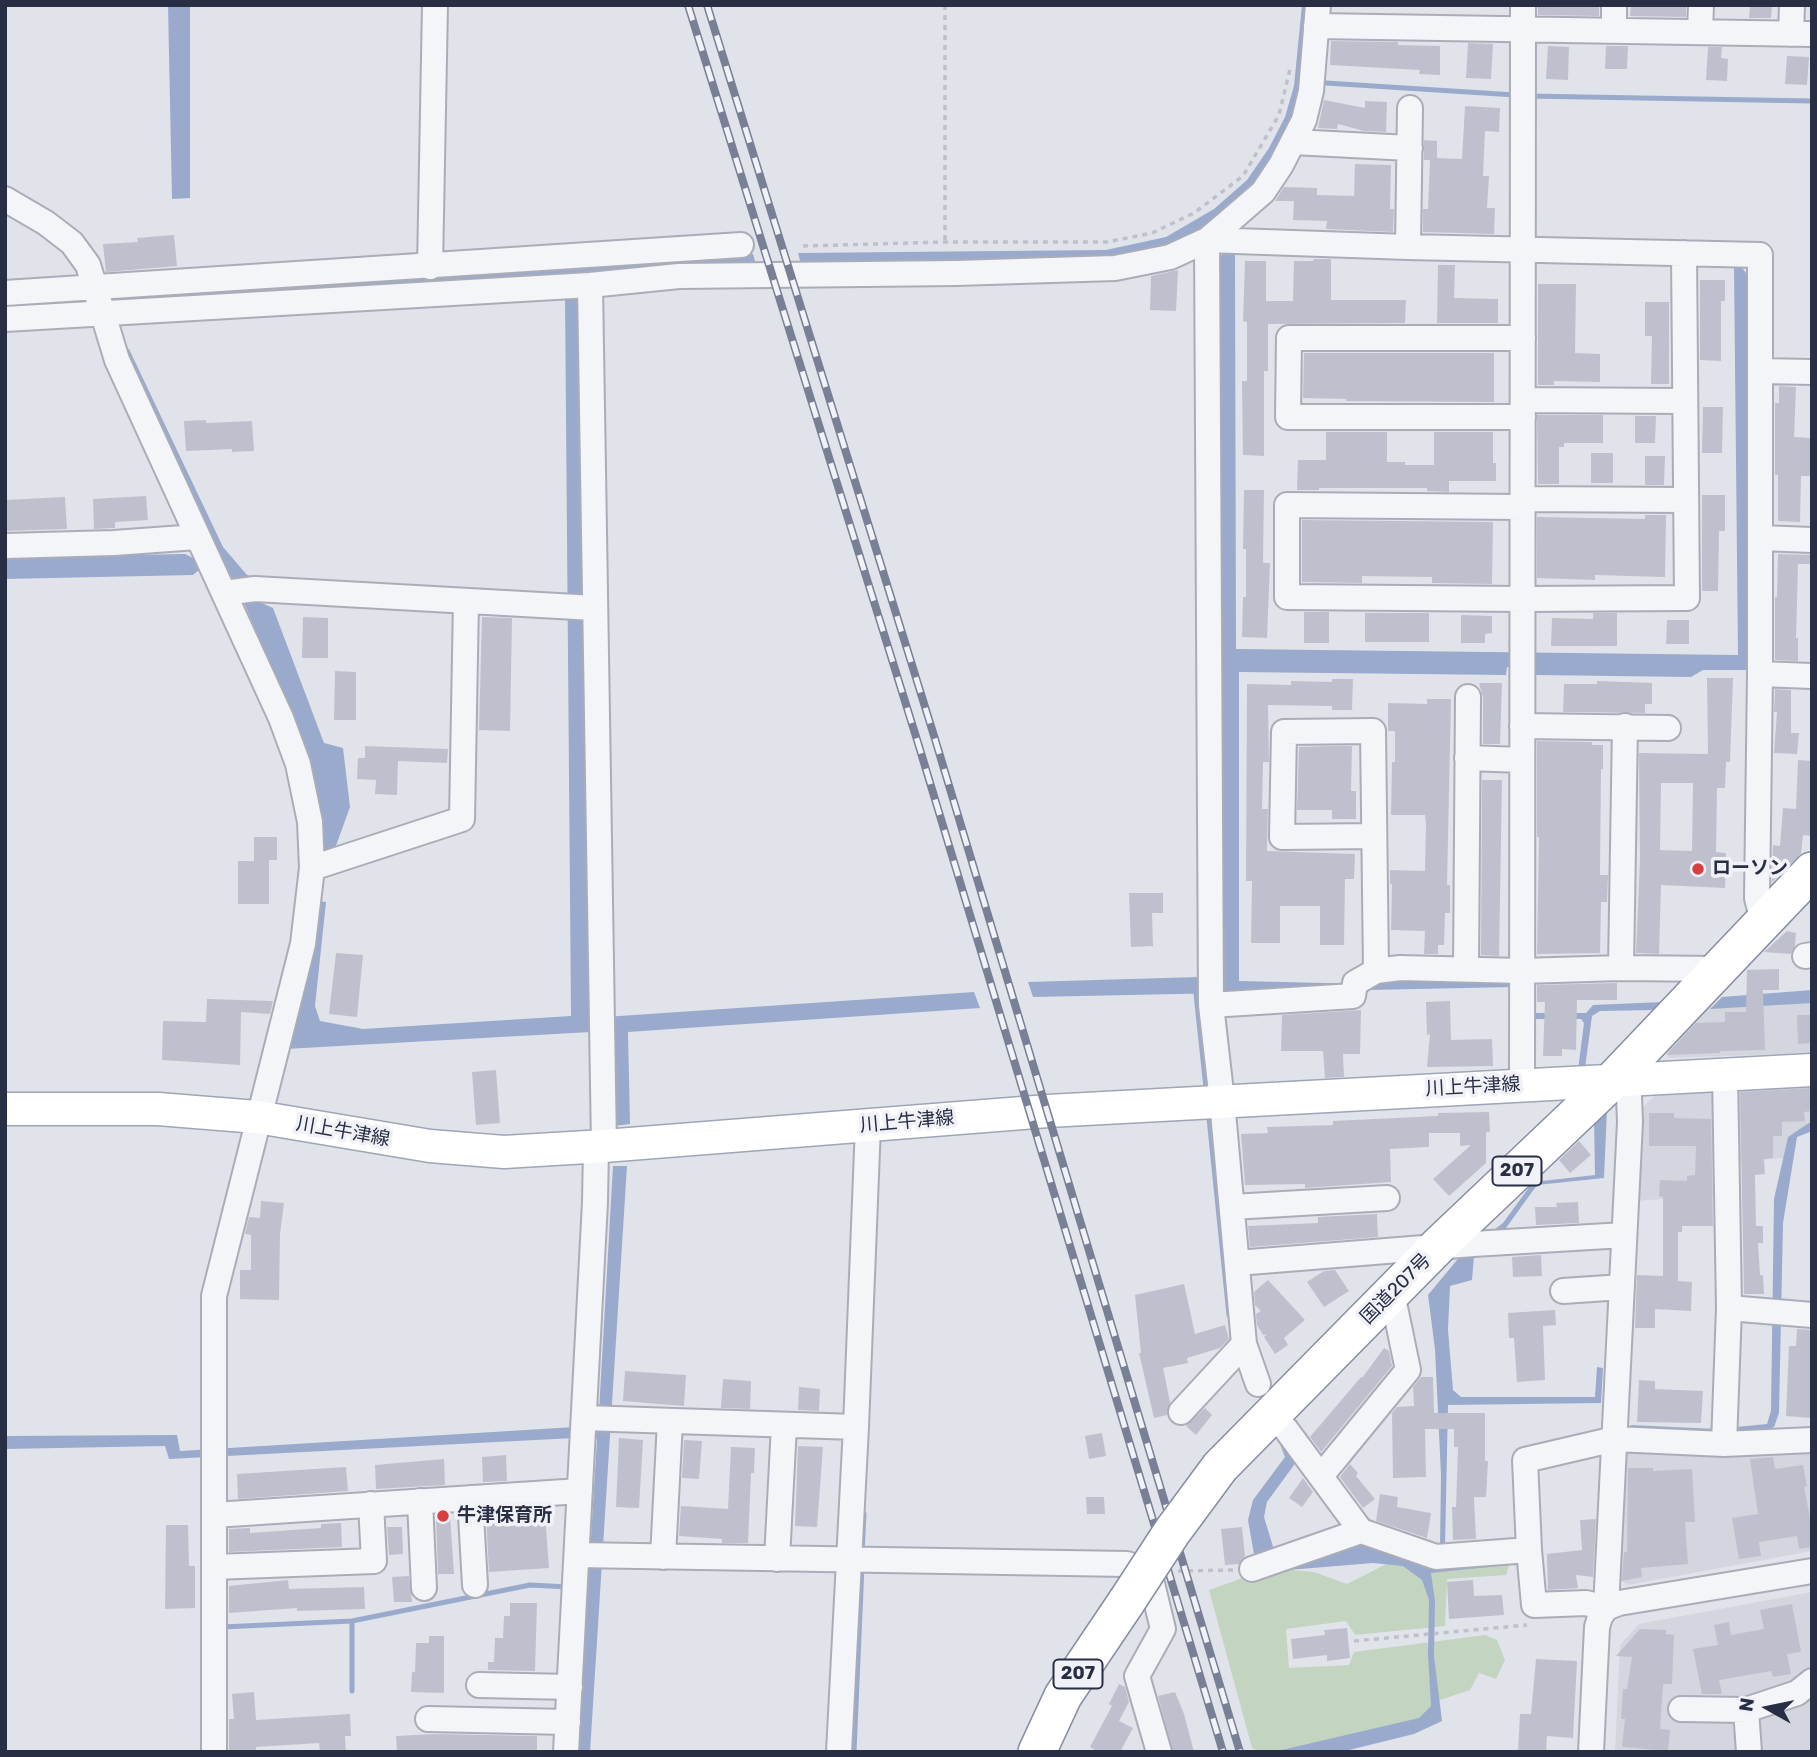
<!DOCTYPE html>
<html>
<head>
<meta charset="utf-8">
<style>
	body { margin:0 }
	#map { position:relative; width:1817px; height:1757px; overflow:hidden; background:#e1e3ea; font-family:Rubik,sans-serif }
	canvas { display:block }
	.frame { position:absolute; inset:0; border:7px solid #282e43; pointer-events:none }
	.north { position:absolute; left:1733px; top:1673px; width:70px; height:70px; -webkit-text-stroke:5px #f1f2f8; paint-order:stroke; rotate:279deg; font-size:19px; font-weight:700; line-height:28px; text-align:center; color:#282e43 }
	.north::after { content:''; display:block; margin:auto; width:24px; height:32px; background:#282e43; clip-path:polygon(50% 0,100% 100%,50% 72%,0 100%) }
</style>
</head>
<body>
<div id="map">
<canvas width="1817" height="1757"></canvas>
<div class="frame"></div>
<div class="north">N</div>
</div>
<script>
const c = document.querySelector('canvas').getContext('2d');
c.lineJoin = 'round';
function paint(path, color) { c.fillStyle = color; c.fill(path, 'evenodd'); }
const shape = rows => new Path2D(rows.map(r => 'M' + r).join(''));
function stroke(path, color, width, dash) { c.strokeStyle = color; c.lineWidth = width; c.lineCap = dash ? 'butt' : 'round'; c.setLineDash(dash || []); c.stroke(path); }
function drawText(font, color, halo, rows, align = 'center') {
  c.font = font + ' Rubik,"Noto Sans JP",sans-serif'; c.lineWidth = 7; c.setLineDash([]); c.textBaseline = 'middle'; c.strokeStyle = halo; c.fillStyle = color; for (const [text, x, y, turn = 0] of rows) {
    c.save(); c.translate(x, y); c.rotate((+turn || 0) * Math.PI / 180); c.textAlign = isNaN(turn) ? turn : align; if (halo) c.strokeText(text, 0, 0); c.fillText(text, 0, 0); c.restore();
  }
}
const built = shape([
	[1812,1000,1812,1053,1668,1058,1667,1049,1709,1007],
	[1812,1085,1812,1131,1797,1137,1786,1158,1724,1162,1723,1195,1634,1201,1641,1109,1661,1090],
	[1812,1446,1812,1551,1628,1585,1617,1578,1625,1448],
	[1812,1592,1812,1752,1615,1752,1620,1645,1639,1624]
]);
const green = shape([
	[1394,1560,1510,1562,1506,1575,1447,1579,1445,1626,1355,1635,1346,1621,1286,1629,1289,1668,1349,1665,1354,1652,1485,1635,1497,1640,1505,1660,1496,1679,1479,1673,1470,1690,1434,1702,1420,1724,1285,1752,1262,1752,1252,1748,1209,1590,1271,1568,1314,1572,1347,1584]
]);
const water = shape([
	[168,5,194,5,190,6,190,198,172,199],
	[1302,5,1311,5,1295,122,1253,187,1219,220,1171,247,1107,261,801,264,798,253,1106,250,1166,237,1214,209,1247,180,1269,148,1285,117,1294,86],
	[1228,251,1235,252,1236,649,1738,655,1734,266,1741,266,1748,276,1748,670,1703,670,1691,677,1536,675,1535,668,1507,667,1506,675,1239,672,1239,981,1368,984,1400,974,1514,978,1534,1013,1586,1013,1593,1005,1663,1002,1655,1010,1600,1011,1592,1016,1585,1068,1578,1070,1584,1023,1581,1019,1532,1019,1513,987,1033,997,1028,982,1199,977,1219,257],
	[753,254,756,265,5,309,5,300],
	[565,296,579,297,590,1018,974,992,980,1008,628,1032,630,1124,615,1126,591,1032,285,1049,316,901,326,902,315,1006,320,1021,363,1029,571,1016],
	[129,349,223,547,247,575,269,581,255,600,273,608,324,743,343,748,350,807,333,854,321,853,310,763,245,605,247,598,236,581,223,570,199,570,193,575,5,579,5,557,185,554,193,558,217,558,123,350],
	[1812,990,1812,1003,1710,1009,1722,997],
	[1607,1109,1604,1178,1537,1185,1506,1228,1474,1256,1472,1280,1450,1286,1448,1330,1453,1390,1461,1397,1595,1397,1597,1367,1603,1368,1601,1403,1448,1405,1445,1547,1440,1547,1441,1475,1435,1349,1428,1295,1462,1254,1503,1223,1533,1182,1595,1175,1594,1120],
	[1809,1123,1812,1123,1812,1131,1797,1137,1783,1223,1779,1413,1774,1427,1764,1431,1710,1435,1630,1428,1631,1425,1716,1429,1767,1424,1771,1411,1774,1199,1788,1137],
	[613,1166,627,1166,590,1752,578,1752,597,1439,574,1438,169,1459,165,1446,5,1449,5,1436,177,1435,180,1451,575,1427,598,1429],
	[1278,1439,1294,1452,1294,1465,1267,1502,1264,1517,1274,1550,1254,1554,1248,1520,1253,1500,1285,1457],
	[1358,1542,1518,1559,1517,1564,1431,1573,1435,1601,1434,1656,1442,1721,1414,1734,1341,1752,1273,1752,1419,1718,1431,1706,1428,1654,1429,1600,1422,1580,1403,1566,1373,1563,1264,1572]
]);
const stream = shape([
	[1326,83,1515,95],
	[1528,96,1812,101],
	[1196,994,1206,1088],
	[1209,1118,1229,1315],
	[862,1553,864,1514],
	[352,1621,352,1691],
	[222,1627,352,1621,530,1585,569,1587],
	[854,1752,862,1566]
]);
const building = shape([
	[1538,5,1599,5,1599,16,1538,15],
	[1631,5,1686,5,1686,17,1630,16],
	[1750,5,1772,5,1771,18,1749,18],
	[1331,41,1398,42,1398,45,1440,46,1440,75,1419,74,1420,70,1330,65],
	[1468,43,1493,44,1491,79,1466,78],
	[1548,46,1569,47,1568,80,1546,79],
	[1606,46,1628,46,1627,69,1605,69],
	[1708,47,1722,47,1721,58,1728,59,1727,81,1706,80],
	[1787,56,1809,57,1807,85,1785,84],
	[1324,100,1365,108,1365,101,1387,102,1386,132,1364,131,1338,124,1337,129,1318,128],
	[1465,106,1500,108,1499,132,1485,131,1483,176,1489,176,1487,208,1495,208,1494,234,1423,232,1423,209,1428,209,1430,160,1424,160,1424,140,1437,141,1437,158,1462,159],
	[1355,164,1391,165,1390,209,1394,209,1393,232,1326,229,1327,221,1293,220,1294,201,1275,201,1284,187,1317,188,1317,195,1354,196],
	[174,235,177,266,106,272,103,244,138,242,137,238],
	[1314,259,1331,259,1331,300,1406,300,1405,323,1268,324,1268,371,1264,371,1264,456,1243,455,1242,381,1247,381,1247,322,1243,321,1245,261,1266,261,1266,301,1293,301,1294,261,1313,261],
	[1438,265,1455,265,1454,298,1498,299,1498,323,1437,323],
	[1178,270,1176,311,1150,310,1151,276],
	[1700,280,1725,280,1725,301,1721,301,1721,361,1700,360],
	[1538,284,1576,284,1575,353,1600,354,1600,382,1554,381,1554,385,1538,385],
	[1645,302,1669,302,1669,384,1651,384,1652,336,1645,336],
	[1304,353,1494,353,1494,402,1346,401,1346,399,1303,398],
	[1779,386,1796,387,1794,437,1811,438,1811,476,1801,476,1800,522,1778,521,1778,475,1775,475,1775,403,1779,403],
	[1703,407,1723,407,1722,453,1702,453],
	[1537,415,1603,415,1603,443,1564,443,1564,447,1559,447,1559,484,1538,484],
	[1635,416,1656,416,1655,443,1635,443],
	[206,420,206,423,252,421,254,451,232,452,232,449,186,451,184,421],
	[1326,432,1387,432,1387,462,1405,462,1405,465,1434,465,1434,432,1493,432,1493,463,1496,463,1496,481,1449,481,1449,492,1427,491,1427,488,1319,488,1319,490,1297,490,1298,460,1326,460],
	[1591,453,1613,453,1613,483,1591,483],
	[1645,456,1665,456,1664,485,1645,485],
	[1244,490,1264,490,1263,563,1270,563,1267,638,1242,637,1243,597,1246,597,1246,549,1243,549],
	[1702,495,1725,495,1725,531,1719,531,1718,591,1702,591],
	[146,496,148,520,115,522,115,528,94,529,93,499],
	[65,497,67,529,5,531,5,500],
	[1645,515,1666,515,1665,577,1595,575,1595,580,1537,578,1537,517,1645,519],
	[1302,520,1493,522,1492,584,1432,583,1432,577,1362,576,1362,583,1302,582],
	[1778,554,1812,555,1812,564,1798,564,1796,638,1798,638,1798,661,1775,660,1775,597,1777,597],
	[1304,612,1329,612,1329,643,1304,643],
	[1365,613,1429,613,1429,642,1365,642],
	[1593,613,1617,613,1617,646,1551,646,1552,618,1593,619],
	[1461,615,1492,616,1492,633,1485,634,1485,643,1461,643],
	[303,617,328,618,328,658,302,658],
	[482,617,512,618,510,731,479,730],
	[1667,620,1689,620,1689,644,1666,644],
	[335,671,356,672,356,720,334,720],
	[1707,678,1733,678,1730,762,1726,762,1725,788,1717,788,1716,852,1726,853,1725,888,1661,885,1659,954,1636,953,1640,859,1639,753,1708,754],
	[1661,783,1693,783,1692,851,1660,850],
	[1332,679,1353,679,1352,710,1332,710,1332,706,1268,705,1269,762,1263,762,1262,809,1268,809,1267,851,1355,854,1354,879,1345,879,1344,945,1320,945,1320,906,1280,906,1280,943,1251,943,1252,881,1246,881,1247,684,1291,685,1291,681,1332,682],
	[1597,681,1652,683,1652,704,1645,704,1645,713,1563,712,1564,684,1597,684],
	[1479,683,1502,683,1500,744,1483,744,1483,697],
	[1775,689,1791,690,1791,733,1799,733,1797,754,1774,753,1777,712,1774,712],
	[1427,699,1451,699,1447,885,1450,885,1450,913,1445,913,1444,945,1438,945,1438,954,1424,954,1425,931,1391,930,1392,884,1390,884,1390,870,1425,871,1426,824,1425,815,1391,815,1392,762,1395,762,1395,731,1388,731,1388,703,1427,704],
	[1537,741,1592,742,1592,745,1603,745,1603,769,1601,769,1600,875,1608,875,1607,902,1601,902,1600,953,1537,954,1539,837,1537,837],
	[365,746,448,749,447,763,398,761,397,795,375,794,376,780,357,779,358,758,365,758],
	[1329,746,1352,746,1351,791,1356,791,1356,819,1332,819,1332,810,1297,810,1299,747],
	[1798,760,1812,761,1812,836,1803,835,1801,854,1772,882,1773,845,1780,846,1783,808,1796,809],
	[1482,780,1502,780,1499,956,1481,955],
	[254,837,277,837,277,860,269,860,269,904,238,904,238,861,254,861],
	[1129,893,1163,893,1163,913,1152,913,1153,946,1131,947],
	[1787,931,1796,933,1795,945,1791,954,1764,952],
	[336,953,363,955,357,1017,329,1014],
	[1779,969,1779,990,1763,990,1765,1050,1720,1051,1720,1053,1666,1055,1696,1023,1725,1022,1725,1012,1746,1012,1747,970],
	[1617,983,1617,1000,1577,1000,1576,1050,1562,1049,1562,1056,1543,1056,1545,1002,1537,1002,1537,985],
	[207,999,273,1001,270,1014,241,1012,240,1065,162,1060,163,1021,206,1022],
	[1450,1001,1451,1040,1492,1039,1493,1066,1427,1067,1430,1034,1427,1035,1426,1002],
	[1361,1010,1360,1054,1343,1054,1344,1077,1325,1078,1323,1051,1281,1051,1282,1015],
	[1797,1015,1812,1015,1812,1043,1798,1044],
	[496,1070,500,1123,476,1125,472,1072],
	[1812,1088,1812,1111,1804,1112,1805,1121,1782,1122,1782,1136,1773,1136,1773,1158,1764,1159,1765,1174,1755,1175,1756,1226,1763,1226,1763,1243,1758,1243,1760,1275,1763,1275,1764,1294,1744,1294,1740,1092],
	[1489,1112,1490,1132,1486,1132,1486,1163,1449,1196,1433,1179,1471,1145,1460,1146,1460,1133,1429,1133,1429,1147,1390,1149,1391,1182,1305,1188,1305,1184,1245,1185,1241,1134,1268,1133,1267,1127,1333,1125,1333,1121,1438,1116,1438,1113],
	[1649,1113,1674,1113,1674,1118,1711,1119,1713,1226,1682,1226,1682,1232,1678,1232,1678,1281,1692,1282,1691,1311,1655,1309,1655,1328,1635,1328,1637,1275,1663,1276,1663,1197,1659,1196,1660,1180,1687,1181,1687,1176,1695,1175,1696,1146,1649,1146],
	[1579,1141,1591,1155,1570,1173,1559,1160],
	[261,1201,284,1203,280,1234,279,1300,240,1299,240,1270,251,1270,251,1235,245,1234,249,1217,260,1218],
	[1578,1202,1579,1223,1536,1225,1535,1207,1557,1207,1556,1203],
	[1377,1214,1378,1237,1250,1247,1248,1226,1318,1223,1318,1217],
	[1541,1255,1542,1276,1513,1277,1512,1257],
	[1335,1270,1349,1291,1324,1307,1307,1282,1324,1271],
	[1268,1280,1305,1320,1284,1338,1288,1345,1275,1354,1264,1337,1267,1334,1263,1335,1257,1325,1256,1314,1261,1311,1255,1305,1254,1292],
	[1184,1284,1195,1334,1225,1325,1229,1339,1220,1348,1187,1358,1188,1363,1163,1368,1170,1402,1167,1415,1154,1418,1139,1353,1141,1353,1135,1295],
	[1555,1310,1556,1325,1543,1326,1545,1380,1517,1382,1514,1338,1509,1338,1508,1313],
	[1797,1329,1812,1330,1811,1418,1786,1416,1789,1346,1796,1346],
	[1384,1348,1389,1351,1392,1366,1321,1452,1310,1437,1361,1377,1362,1378],
	[625,1371,686,1375,684,1406,623,1401],
	[1421,1377,1433,1377,1434,1413,1485,1413,1485,1461,1488,1461,1486,1497,1474,1497,1476,1539,1453,1540,1452,1507,1456,1507,1458,1447,1454,1447,1454,1429,1425,1429,1426,1477,1393,1478,1392,1413,1397,1407,1414,1406,1413,1387],
	[723,1379,751,1381,750,1409,721,1408],
	[1639,1380,1655,1381,1655,1389,1703,1391,1701,1423,1637,1422],
	[799,1387,820,1389,819,1411,798,1410],
	[1205,1408,1212,1415,1196,1435,1186,1426],
	[1102,1433,1106,1456,1089,1459,1085,1436],
	[619,1438,643,1440,639,1508,616,1507],
	[684,1440,702,1441,699,1479,682,1478],
	[798,1446,823,1447,817,1527,795,1526],
	[731,1447,755,1448,754,1473,751,1473,748,1543,722,1543,722,1539,679,1536,681,1506,728,1509],
	[506,1455,507,1481,483,1482,482,1457],
	[1773,1457,1775,1469,1803,1465,1807,1486,1804,1487,1812,1528,1812,1547,1799,1549,1797,1536,1759,1542,1761,1556,1739,1559,1732,1518,1758,1514,1750,1459],
	[444,1459,445,1485,376,1489,375,1465],
	[1350,1464,1358,1473,1356,1476,1375,1499,1363,1508,1340,1477],
	[346,1467,348,1491,238,1499,237,1474],
	[1628,1468,1653,1468,1653,1471,1692,1469,1695,1522,1685,1522,1688,1564,1641,1568,1642,1577,1622,1581,1624,1552,1627,1552],
	[1303,1478,1313,1492,1302,1507,1289,1498],
	[1380,1494,1398,1497,1397,1507,1431,1513,1427,1538,1376,1521],
	[1086,1497,1104,1497,1105,1514,1087,1514],
	[505,1513,505,1516,545,1514,549,1568,489,1572,486,1514],
	[436,1515,450,1515,454,1574,438,1574],
	[1596,1519,1593,1577,1576,1575,1578,1588,1548,1590,1547,1554,1582,1550,1580,1520],
	[341,1523,342,1547,229,1552,229,1529,250,1528,250,1533,321,1528,321,1524],
	[166,1525,188,1525,189,1566,195,1566,195,1608,165,1609],
	[387,1527,402,1527,403,1554,389,1555],
	[1242,1527,1245,1556,1239,1564,1225,1565,1221,1529],
	[409,1576,412,1602,394,1602,392,1577],
	[288,1580,289,1589,364,1587,365,1609,297,1611,297,1608,229,1613,229,1586],
	[1473,1580,1474,1596,1502,1595,1504,1615,1449,1619,1447,1582],
	[510,1603,537,1603,535,1671,488,1670,488,1662,494,1662,495,1638,503,1638,504,1616,510,1616],
	[1792,1604,1801,1652,1787,1654,1791,1674,1773,1677,1771,1671,1719,1680,1722,1694,1702,1694,1693,1649,1718,1645,1714,1625,1729,1622,1731,1635,1764,1629,1760,1610],
	[1347,1628,1350,1658,1327,1661,1327,1655,1293,1659,1291,1639,1325,1635,1324,1630],
	[1640,1629,1666,1630,1666,1634,1674,1635,1672,1684,1663,1684,1660,1729,1670,1730,1668,1751,1622,1747,1625,1719,1621,1719,1623,1689,1627,1689,1632,1657,1616,1656],
	[429,1636,444,1636,444,1693,411,1692,412,1672,415,1672,416,1643,429,1643],
	[1536,1659,1577,1661,1573,1738,1547,1736,1546,1752,1518,1752,1520,1714,1531,1714],
	[1119,1684,1125,1687,1129,1702,1119,1721,1133,1728,1120,1752,1098,1752,1090,1747,1112,1706,1109,1704],
	[254,1692,256,1720,350,1714,351,1736,345,1736,346,1752,320,1752,319,1743,256,1747,256,1752,229,1752,229,1719,234,1719,232,1694],
	[1175,1692,1184,1714,1194,1752,1173,1752,1158,1696],
	[435,1734,537,1736,537,1752,397,1752,396,1736]
]);
const path = shape([
	[945,5,945,242],
	[803,246,945,242,1107,242,1152,233,1194,213,1243,176,1279,115,1290,69],
	[1178,1571,1233,1570],
	[1354,1641,1527,1625]
]);
const minor = shape([
	[1316,26,1812,34],
	[1614,30,1614,5],
	[1700,32,1701,5],
	[1791,34,1792,5],
	[1293,142,1410,148],
	[5,199,46,223,72,243,88,265,117,360,281,718,298,764,310,822,312,868,303,944,214,1296,214,1752],
	[1207,240,1211,1005,1222,1101,1244,1344,1258,1384],
	[1207,240,1408,247,1760,255,1760,371,1812,372],
	[1408,247,1410,108],
	[430,267,435,5],
	[590,285,604,1146],
	[5,293,741,245],
	[5,319,590,285,679,276,957,273,1115,268,1170,257,1207,240,1226,224,1263,192,1281,165,1304,120,1311,91,1318,5],
	[1760,371,1760,674,1757,898,1763,922],
	[1523,400,1685,401],
	[1523,417,1288,417,1289,338,1523,338],
	[1523,499,1686,500],
	[1522,507,1287,505,1287,597,1523,599,1687,598,1684,253],
	[1760,538,1812,540],
	[5,546,114,543,197,537],
	[224,593,255,589,594,608],
	[1760,674,1812,676],
	[1522,726,1668,728],
	[1467,758,1522,760],
	[1374,836,1282,837,1284,732,1373,731,1376,971],
	[312,868,462,819,466,601],
	[1805,956,1812,955],
	[1466,968,1468,697],
	[1621,968,1625,726],
	[1211,1005,1353,996,1355,983,1376,971,1400,968,1522,971,1621,968,1718,969],
	[1522,1084,1523,5],
	[1232,1207,1387,1198],
	[1237,1263,1473,1244,1624,1235],
	[1563,1291,1622,1287],
	[1729,1308,1812,1315],
	[1181,1412,1244,1344],
	[584,1418,856,1427],
	[1285,1428,1361,1531,1436,1557,1529,1550,1534,1605,1586,1603,1606,1608,1630,1122,1629,1096,1613,1080],
	[1724,1444,1729,1308,1725,1074],
	[1321,1476,1408,1370,1392,1293],
	[470,1498,475,1585],
	[420,1501,424,1588],
	[214,1515,580,1491],
	[1529,1550,1525,1460,1615,1439,1724,1444,1812,1440],
	[577,1555,1127,1564,1149,1571,1163,1629,1137,1676,1159,1752],
	[663,1557,670,1421],
	[777,1559,784,1425],
	[214,1567,374,1561,371,1504],
	[1252,1569,1361,1531],
	[479,1685,570,1687],
	[1681,1709,1746,1710,1797,1693,1812,1681],
	[1746,1710,1749,1752],
	[428,1719,568,1722],
	[566,1752,595,1202,596,1147],
	[839,1752,856,1427,868,1125],
	[1591,1752,1597,1627,1600,1617,1606,1608,1619,1603,1812,1571]
]);
const major = shape([
	[5,1109,158,1109,257,1117,430,1146,504,1152,604,1146,1048,1111,1812,1070]
]);
const highway = shape([
	[1220,1467,1438,1246,1613,1080,1812,871],
	[1037,1752,1063,1696,1127,1601]
]);
const rail = shape([
	[688,5,918,743,1223,1752],
	[707,5,935,739,1240,1752]
]);
const highwayBridge = shape([
	[1127,1601,1172,1532,1220,1467]
]);
const markers = [
	[1698,869,7,"#d64140"],
	[443,1516,7,"#d64140"]
];
const shields = [
	[1517,1171,49],
	[1078,1674,49]
];
const shieldNames = [
	["207",1517,1171],
	["207",1078,1674]
];
const poiNames = [
	["ローソン",1712,869],
	["牛津保育所",457,1516]
];
const streetNames = [
	["川上牛津線",1473,1087,-3],
	["川上牛津線",907,1122,-5],
	["川上牛津線",343,1132,10],
	["国道207号",1396,1289,-45]
];
paint(built, '#d3d5df');
paint(green, '#c3d5c1');
paint(water, '#9aaacc');
stroke(stream, '#9aaacc', 5);
paint(building, '#bec1cd');
stroke(minor, '#aaadb8', 28);
stroke(major, '#9fa5b7', 35);
stroke(highway, '#878da2', 40);
stroke(path, '#bfc1c9', 3.5, [5, 5]);
stroke(minor, '#f4f5f8', 24);
stroke(major, '#fff', 32);
stroke(highway, '#fff', 37);
stroke(rail, '#797f95', 8);
stroke(rail, '#f1f2f8', 5, [16]);
stroke(highwayBridge, '#878da2', 40, []);
stroke(highwayBridge, '#fff', 37);
for (const [x, y, r, color] of markers) { const dot = new Path2D(); dot.arc(x, y, r, 0, 2 * Math.PI); c.fillStyle = color; c.fill(dot); stroke(dot, '#f1f2f8', 2.5); }
for (const [x, y, w] of shields) { const box = new Path2D(); box.roundRect(x - w / 2, y - 14.5, w, 29, 5); c.fillStyle = '#f1f2f8'; c.fill(box); stroke(box, '#282e43', 2); }
drawText('bold 18px', '#282e43', null, shieldNames);
drawText('bold 19px', '#282e43', '#f1f2f8', poiNames, 'left');
drawText('19px', '#282e43', '#f1f2f8', streetNames);
</script>
</body>
</html>
